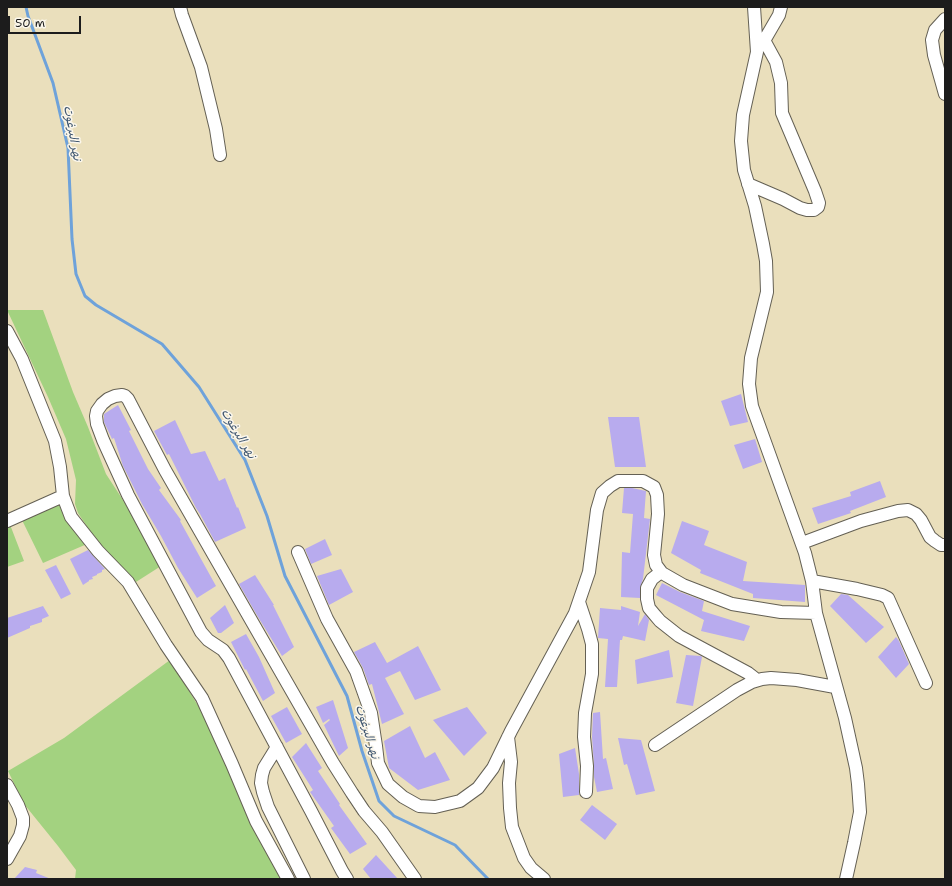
<!DOCTYPE html>
<html>
<head>
<meta charset="utf-8">
<style>
	body { margin:0 }
	#map { position:relative; width:952px; height:886px; overflow:hidden; background:#eadfbc; font-family:"Shantell Sans",sans-serif }
	canvas { display:block }
	.frame { position:absolute; inset:0; border:8px solid #1c1c1c; pointer-events:none }
	.scale { position:absolute; left:8px; top:16px; width:73px; height:18px; box-sizing:border-box; border:2px solid #1c1c1c; border-top:0; padding-left:5px; font-size:12px; line-height:14px; white-space:nowrap; color:#1c1c1c; -webkit-text-stroke:3px #fbf7ec; paint-order:stroke }
</style>
</head>
<body>
<div id="map">
<canvas width="952" height="886"></canvas>
<div class="frame"></div>
<div class="scale">50 m</div>
</div>
<script>
const c = document.querySelector('canvas').getContext('2d');
c.lineJoin = 'round';
function paint(path, color) { c.fillStyle = color; c.fill(path, 'evenodd'); }
const shape = rows => new Path2D(rows.map(r => 'M' + r).join(''));
function stroke(path, color, width, dash) { c.strokeStyle = color; c.lineWidth = width; c.lineCap = dash ? 'butt' : 'round'; c.setLineDash(dash || []); c.stroke(path); }
function drawText(font, color, halo, rows, align = 'center') {
  c.font = font + ' "Shantell Sans","Playpen Sans Arabic",sans-serif'; c.lineWidth = 3; c.setLineDash([]); c.textBaseline = 'middle'; c.strokeStyle = halo; c.fillStyle = color; for (const [text, x, y, turn = 0] of rows) {
    c.save(); c.translate(x, y); c.rotate((+turn || 0) * Math.PI / 180); c.textAlign = isNaN(turn) ? turn : align; if (halo) c.strokeText(text, 0, 0); c.fillText(text, 0, 0); c.restore();
  }
}
const green = shape([
	[7,310,43,310,73,392,88,427,106,474,123,500,161,566,136,582,98,543,78,513,75,504,76,480,66,439,48,397],
	[58,503,64,515,70,519,87,544,43,563,21,518],
	[9,522,24,561,7,567,7,524],
	[170,660,205,717,283,879,75,879,76,870,58,846,24,804,8,771,64,738]
]);
const stream = shape([
	[26,7,28,16,53,83,68,148,72,239,76,274,85,296,96,305,162,344,199,387,245,460,267,516,285,576,347,696,362,751,379,801,394,816,455,845,488,879]
]);
const building = shape([
	[741,394,748,422,730,426,721,401],
	[118,405,131,430,129,431,148,469,161,488,159,490,181,520,180,521,216,586,197,598,178,568,161,536,142,504,123,466,114,438,112,439,104,422,104,414],
	[608,417,639,417,646,467,615,467],
	[175,420,191,454,205,451,219,481,225,478,237,508,238,507,246,528,215,542,200,514,196,508,169,454,167,455,154,431],
	[755,439,762,462,743,469,734,445],
	[880,481,886,497,850,511,851,513,818,524,812,508,851,496,850,492],
	[624,488,632,488,646,491,644,518,650,519,643,579,640,588,640,598,621,597,622,552,630,553,633,514,622,513],
	[682,521,709,531,704,545,747,562,743,581,805,585,805,602,753,598,753,594,700,573,701,570,671,553],
	[325,539,332,555,311,564,305,549],
	[88,550,105,569,102,570,102,572,97,574,97,575,92,577,93,579,89,580,89,581,83,585,70,559],
	[56,565,71,594,61,599,45,570],
	[341,569,353,592,329,605,317,576],
	[255,575,274,605,273,605,294,647,282,656,258,617,239,584],
	[662,583,680,592,704,601,702,611,750,626,744,641,701,631,704,620,656,595],
	[841,594,848,595,884,627,866,643,830,606],
	[225,605,234,623,221,633,218,633,210,618],
	[43,606,49,616,42,619,42,622,30,626,30,628,7,638,7,618],
	[621,606,640,612,638,626,645,614,649,620,645,641,623,636,622,640,620,640,617,687,605,687,608,639,598,638,600,608,621,610],
	[246,634,259,657,275,693,263,701,246,669,245,670,231,642],
	[896,637,899,641,909,664,896,678,878,657],
	[375,642,387,663,418,646,441,690,415,700,400,671,385,678,404,714,382,724,372,684,369,685,363,668,354,652],
	[669,650,673,677,637,684,635,660],
	[686,655,701,656,702,657,693,706,676,703],
	[333,700,348,748,339,756,324,725,330,720,329,719,323,723,316,707],
	[287,707,302,734,286,743,271,716],
	[467,707,487,733,464,756,433,720],
	[600,712,603,759,606,758,613,789,597,792,594,777,594,765,592,737,593,713],
	[410,726,425,758,435,752,450,780,418,790,389,768,384,741],
	[618,738,641,740,655,791,636,795,627,764,624,765],
	[306,743,322,768,318,771,340,804,339,805,367,844,350,854,331,828,334,826,310,792,313,790,292,757],
	[575,748,579,774,579,795,563,797,559,754],
	[592,805,617,824,605,840,580,820],
	[376,855,398,879,371,879,363,869],
	[25,867,37,870,36,873,51,879,14,879]
]);
const minor = shape([
	[180,7,182,15,201,67,216,129,220,155],
	[754,7,757,52,743,115,741,141,744,170,755,206,763,244,766,261,767,292,751,358,749,384,752,406,805,553,812,581,816,613,845,718,856,768,858,784,860,812,854,843,846,879],
	[945,19,935,30,932,40,934,55,945,94],
	[761,46,779,15,781,7],
	[748,184,783,199,800,208,807,210,814,210,818,207,819,203,815,191,782,113,781,83,776,62,764,40],
	[7,331,22,359,55,441,60,467,63,496,71,517,98,551,128,582,166,645,202,698,232,764,256,821,288,879],
	[7,521,63,496],
	[802,543,861,521,898,511,908,510,916,514,921,520,930,537,935,541,941,545,945,545],
	[298,552,327,619,356,671,371,713,376,746,378,763,388,784,403,797,419,806,435,807,460,801,478,788,493,768,511,731,575,613,589,572,597,510,602,493,610,486,618,481,643,481,654,487,657,495,658,514,654,555,656,565,662,573,683,585,732,604,781,612,816,613],
	[661,572,652,579,647,588,647,599,649,608,654,614,660,621,679,636,748,673,757,680],
	[812,581,857,589,882,595,888,598,926,683],
	[579,602,588,629,592,644,592,674,585,713,584,737,587,766,586,792],
	[508,737,511,762,509,783,510,808,512,827,524,858,531,868,544,879],
	[655,745,737,690,752,682,762,679,771,678,797,680,835,687],
	[277,747,264,768,262,775,261,783,263,792,268,807,304,879],
	[7,785,18,805,23,818,23,825,20,836,7,859],
	[347,879,342,871,311,811,229,658,223,650,208,640,201,632,128,495,103,440,97,424,96,416,97,411,102,404,108,399,115,396,122,395,125,396,128,399,165,470,333,763,352,793,364,811,382,832,415,879]
]);
const waterNames = [
	["نهر البرغوت",72,133,80],
	["نهر البرغوت",238,434,59],
	["نهر البرغوت",367,732,73]
];
paint(green, '#a3d280');
stroke(stream, '#6ea2da', 3);
paint(building, '#b8abee');
stroke(minor, '#646054', 14);
stroke(minor, '#fff', 12);
drawText('italic 12px', '#415871', '#fbf7ec', waterNames);
</script>
</body>
</html>
